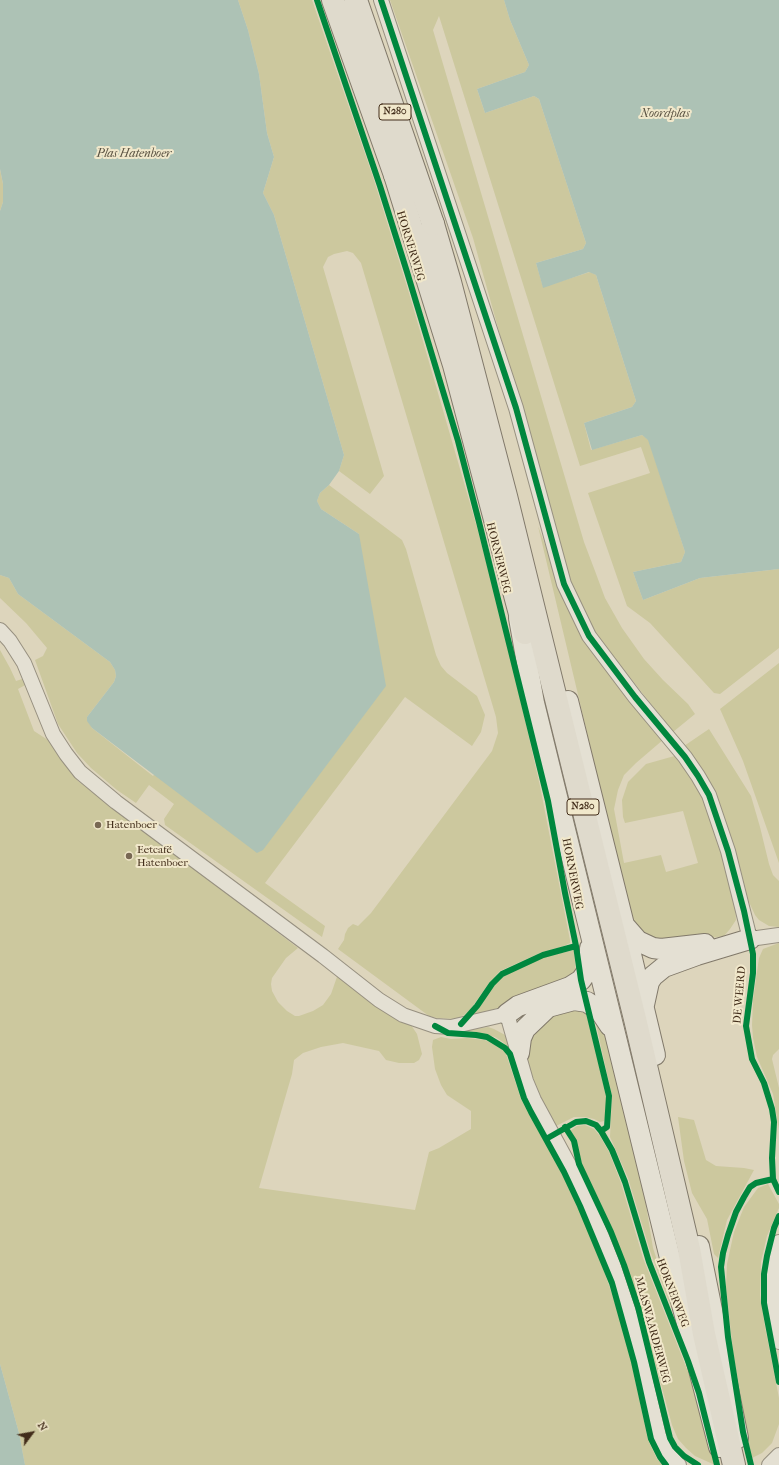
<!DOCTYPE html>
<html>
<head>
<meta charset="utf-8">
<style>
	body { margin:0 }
	#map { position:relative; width:779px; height:1465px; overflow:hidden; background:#ddd5bc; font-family:"IM FELL French Canon",serif }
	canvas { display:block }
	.north { position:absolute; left:12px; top:1413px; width:40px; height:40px; -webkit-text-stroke:3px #f1e8cb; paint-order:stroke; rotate:58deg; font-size:11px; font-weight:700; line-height:16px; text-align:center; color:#422d1a }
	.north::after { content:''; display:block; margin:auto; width:14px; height:18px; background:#422d1a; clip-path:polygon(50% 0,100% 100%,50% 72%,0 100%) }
</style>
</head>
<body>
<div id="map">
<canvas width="779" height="1465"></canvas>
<div class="north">N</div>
</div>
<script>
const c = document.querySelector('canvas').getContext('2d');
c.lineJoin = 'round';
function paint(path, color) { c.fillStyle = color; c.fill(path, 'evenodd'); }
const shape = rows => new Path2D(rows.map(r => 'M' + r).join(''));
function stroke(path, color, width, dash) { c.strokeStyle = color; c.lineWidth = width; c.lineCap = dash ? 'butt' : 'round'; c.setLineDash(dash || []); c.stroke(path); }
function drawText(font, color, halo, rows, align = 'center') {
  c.font = font + ' "IM FELL French Canon",serif'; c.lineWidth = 4; c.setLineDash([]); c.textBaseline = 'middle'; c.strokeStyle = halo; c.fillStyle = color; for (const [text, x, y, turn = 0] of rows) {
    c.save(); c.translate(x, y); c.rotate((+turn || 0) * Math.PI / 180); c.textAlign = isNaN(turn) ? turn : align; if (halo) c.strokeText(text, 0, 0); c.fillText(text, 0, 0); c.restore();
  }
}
const green = shape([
	[238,0,312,0,373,177,409,293,478,531,510,654,540,786,570,940,570,943,564,946,542,952,500,971,489,983,470,1010,464,1015,456,1019,437,1018,429,1016,338,949,344,940,345,934,348,928,353,924,358,926,371,913,492,751,498,733,496,717,361,263,353,253,347,251,334,254,328,257,323,267,384,476,370,494,339,471,344,455,274,215,263,193,274,157,267,133,259,74,248,30],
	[390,0,504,0,510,20,529,65,525,72,477,89,485,113,534,96,539,99,586,243,583,249,536,263,543,287,590,272,596,275,636,401,632,407,584,423,591,450,642,435,649,440,685,552,681,562,633,572,643,600,700,578,779,569,779,648,720,694,714,693,650,623,627,606,588,493,650,473,641,447,580,466,439,16,433,30,584,542,595,571,605,598,622,628,644,659,663,680,688,704,695,714,673,732,592,629,576,597,566,572,473,238],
	[0,169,3,184,3,202,0,211],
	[329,485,402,540,406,549,436,655,441,666,447,673,477,696,485,715,481,732,472,746,405,697,265,883,325,926,322,937,165,825,164,819,174,804,149,785,136,803,117,790,91,768,77,753,58,724,49,699,35,660,43,656,47,648,26,623,0,598,0,575,9,578,18,594,110,662,115,670,116,676,114,682,87,717,92,728,153,776,359,534,321,509,317,501,318,498,320,493],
	[538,526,555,571,664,739,636,763,624,775,618,790,614,809,624,863,661,855,666,872,698,863,683,811,625,823,623,817,622,800,628,782,646,764,678,755,704,798,715,828,735,903,736,920,730,929,724,936,704,939,648,940,631,918],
	[0,650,10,668,16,681,25,678,27,684,18,689,34,731,51,742,78,781,110,806,205,875,255,914,261,920,298,948,286,958,272,978,271,984,272,991,278,1002,287,1011,295,1016,299,1016,313,1011,323,1005,331,994,338,974,394,1018,411,1025,417,1034,422,1054,419,1060,414,1063,399,1063,386,1060,379,1051,343,1043,321,1047,303,1053,294,1060,292,1074,259,1188,415,1210,429,1152,439,1148,471,1129,471,1111,447,1095,441,1085,435,1069,432,1047,433,1040,441,1037,451,1039,467,1038,485,1040,501,1048,506,1054,521,1099,563,1175,596,1248,614,1300,628,1347,648,1440,657,1459,663,1465,25,1465,19,1433,0,1364],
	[779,663,779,863,743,761,720,709],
	[709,729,751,796,760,827,769,864,773,875,779,881,779,927,769,926,759,920,755,915,749,902,739,871,720,804,709,782,684,746],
	[779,943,779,1049,773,1055,772,1059,779,1088,779,1130,773,1094,757,1057,753,1038,752,1025,753,1000,759,958,763,949],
	[574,950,576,972,570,980,525,999,470,1017,479,1008,495,983,503,976,522,966,544,957],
	[578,1010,587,1014,606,1096,606,1115,604,1121,600,1122,594,1119,585,1117,574,1117,556,1126,535,1087,525,1057,526,1038,547,1015],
	[594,1015,605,1030,646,1205,653,1248,670,1300,698,1376,697,1376,650,1251,628,1178,610,1137,612,1096],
	[488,1027,494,1029,505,1035,513,1053,503,1042,495,1037,476,1032,463,1031],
	[678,1117,694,1120,706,1160,716,1166,744,1168,754,1170,727,1220,718,1258,714,1254,707,1219,692,1193,684,1161],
	[585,1125,594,1129,600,1136,609,1152,621,1183,643,1258,694,1387,709,1440,715,1465,695,1456,686,1448,678,1439,672,1425,643,1318,631,1281,601,1204,582,1165,576,1141,570,1131,577,1126],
	[768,1184,779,1204,779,1208,767,1236,761,1262,760,1295,765,1327,779,1398,779,1424,772,1443,762,1453,752,1458,746,1431,733,1351,726,1287,727,1264,734,1232,744,1207,758,1188]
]);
const water = shape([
	[0,0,238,0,248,30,259,74,267,133,274,157,263,193,274,215,344,455,339,471,329,485,320,493,317,501,321,509,359,534,386,686,263,850,257,853,92,728,87,721,87,717,114,682,116,676,115,670,110,662,18,594,9,578,0,575,0,211,3,202,3,184,0,169],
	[504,0,779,0,779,569,700,578,643,600,633,572,681,562,685,552,648,440,642,435,592,450,584,423,632,407,636,401,596,275,589,272,543,288,536,263,583,249,586,243,539,99,534,96,485,113,477,89,525,72,529,65,510,20],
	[0,1364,19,1433,25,1465,0,1465]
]);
const minor = shape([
	[381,0,516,408,564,584,589,636,635,697,685,757,698,776,709,795,728,851,750,939,779,935],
	[0,630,10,641,24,663,53,734,66,754,80,772,116,802,323,956,379,1000,403,1015,435,1026,451,1027,507,1014,526,1081,534,1100,573,1172,590,1207,613,1264,632,1321,659,1436,669,1455,679,1465],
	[779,1242,772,1273,772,1291,774,1316,779,1342],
	[769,1465,779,1455]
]);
const secondary = shape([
	[519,618,534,703,670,1258,719,1447],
	[568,701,624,925,655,1055],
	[624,925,638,941,653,948,661,949,705,944],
	[644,1005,649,982,653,976,664,967,697,955,750,939],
	[548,1007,574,1000,587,1002,600,1011,610,1026],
	[507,1014,518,1006,570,987,581,980,586,973,590,963,590,948],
	[519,1053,521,1038,525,1029,548,1007],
	[699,1246,738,1438]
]);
const primary = shape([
	[395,175,454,365,525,633],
	[433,224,450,282,506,496,635,1019,689,1249,704,1334,734,1465]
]);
const trunk = shape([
	[333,0,395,175],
	[356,0,433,224]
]);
const cycleway = shape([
	[317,0,380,186,407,272,458,441,479,522,548,801,565,893,576,946,581,980,609,1096,607,1127,601,1131],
	[381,0,516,408,564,584,589,636,635,697,685,757,698,776,709,795,728,851,744,911,753,954,753,973,746,1026,752,1059,764,1083,772,1109,774,1122,772,1158,773,1179,779,1192],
	[461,1024,477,1006,492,984,502,974,543,955,576,946],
	[435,1026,448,1033,476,1035,487,1037,505,1048,510,1054,524,1098,531,1112,564,1172,580,1206,612,1283,634,1362,651,1439,660,1457,666,1465],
	[565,1127,574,1141,579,1164,611,1232,624,1265,638,1307,670,1438,675,1447,684,1456,698,1465],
	[546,1139,576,1122,586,1121,596,1125,601,1131,612,1150,625,1182,649,1262,688,1361,699,1393,717,1465],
	[779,1216,774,1228,767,1256,764,1274,764,1303,779,1382],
	[751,1465,743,1432,728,1337,721,1267,723,1253,728,1235,736,1212,744,1197,750,1187,756,1183,773,1179]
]);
const markers = [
	[98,825,4,"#786853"],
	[129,856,4,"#786853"]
];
const shields = [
	[395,112,32],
	[583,807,32]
];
const shieldNames = [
	["N280",395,112],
	["N280",583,807]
];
const streetNames = [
	["HORNERWEG",410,246,73],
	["HORNERWEG",498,558,76],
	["HORNERWEG",572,874,79],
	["DE WEERD",740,995,-85],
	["HORNERWEG",672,1293,69],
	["MAASWAARDERWEG",652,1330,75]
];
const poiNames = [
	["Hatenboer",106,825],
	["Eetcafé",137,850],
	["Hatenboer",137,863]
];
const waterNames = [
	["Noordplas",665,114],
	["Plas Hatenboer",134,154]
];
paint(green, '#ccc89e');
paint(water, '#adc2b5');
stroke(minor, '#979080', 16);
stroke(secondary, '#81796a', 22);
stroke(primary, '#81796a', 24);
stroke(trunk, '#81796a', 24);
stroke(minor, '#e4e0d3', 14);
stroke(secondary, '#e4e0d3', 20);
stroke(primary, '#dfdacc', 22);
stroke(trunk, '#dfdacc', 22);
stroke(cycleway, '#00873e', 6);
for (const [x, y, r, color] of markers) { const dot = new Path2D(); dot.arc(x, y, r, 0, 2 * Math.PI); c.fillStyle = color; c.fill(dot); stroke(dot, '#f1e8cb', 1.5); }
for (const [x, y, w] of shields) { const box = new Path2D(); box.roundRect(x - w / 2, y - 8, w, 16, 3); c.fillStyle = '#f1e8cb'; c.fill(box); stroke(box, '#422d1a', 1); }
drawText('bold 10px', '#422d1a', null, shieldNames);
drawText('11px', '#422d1a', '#f1e8cb', streetNames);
drawText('11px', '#422d1a', '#f1e8cb', poiNames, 'left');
drawText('italic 12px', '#585040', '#f1e8cb', waterNames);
</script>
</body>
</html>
